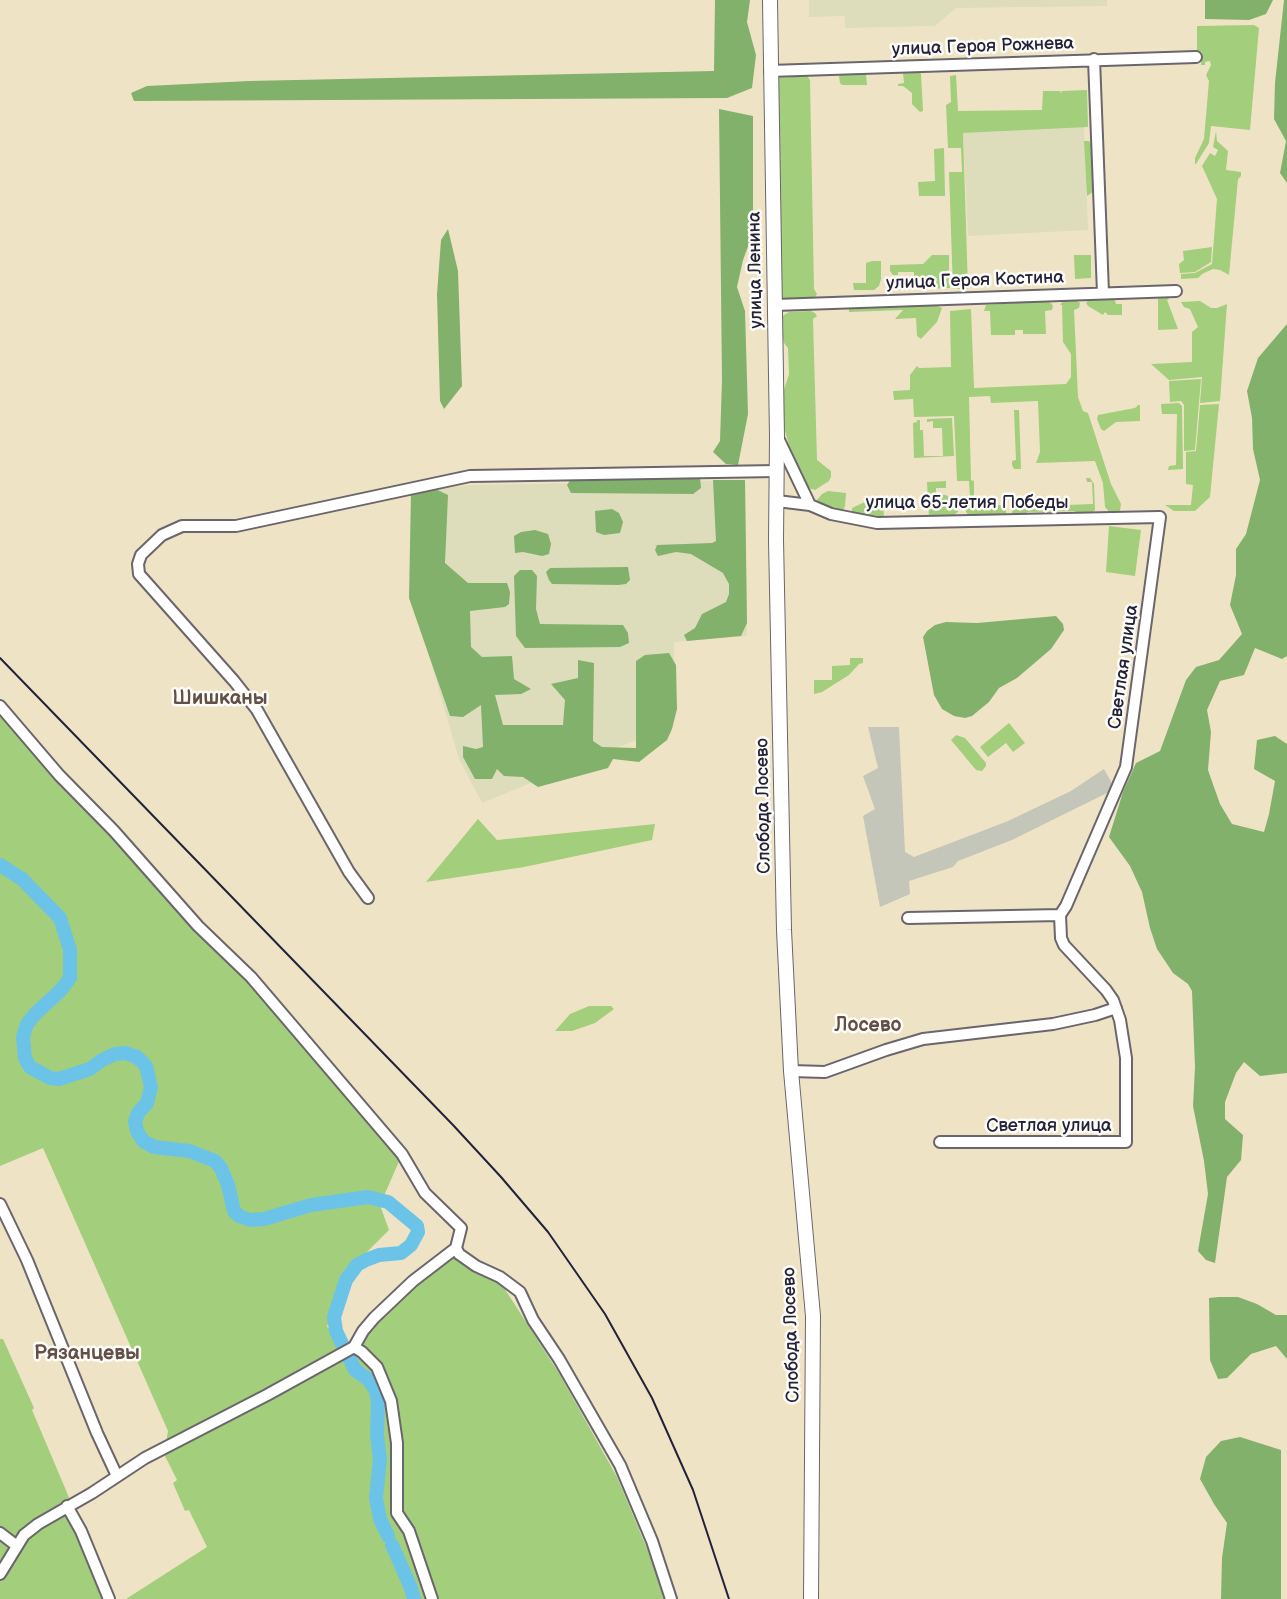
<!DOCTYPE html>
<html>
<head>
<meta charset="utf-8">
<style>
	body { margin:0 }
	canvas { display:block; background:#efe3c6 }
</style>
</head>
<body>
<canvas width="1287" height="1599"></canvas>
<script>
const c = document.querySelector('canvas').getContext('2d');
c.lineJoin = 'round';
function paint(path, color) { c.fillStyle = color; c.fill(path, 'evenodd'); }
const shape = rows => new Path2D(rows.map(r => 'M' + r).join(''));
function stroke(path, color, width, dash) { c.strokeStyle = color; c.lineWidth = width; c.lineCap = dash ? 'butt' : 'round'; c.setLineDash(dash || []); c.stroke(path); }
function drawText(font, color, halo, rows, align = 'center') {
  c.font = font + ' "Balsamiq Sans",sans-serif'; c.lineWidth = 5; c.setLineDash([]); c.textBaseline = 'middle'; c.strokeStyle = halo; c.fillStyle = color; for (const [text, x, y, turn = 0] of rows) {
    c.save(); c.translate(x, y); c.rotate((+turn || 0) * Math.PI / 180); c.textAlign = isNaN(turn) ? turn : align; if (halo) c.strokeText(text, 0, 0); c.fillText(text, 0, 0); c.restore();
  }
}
const built = shape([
	[809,0,1107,0,1107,6,956,8,935,26,845,28,845,16,809,17],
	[1084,127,1088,230,968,236,963,133],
	[745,480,747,636,674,642,673,725,482,803,459,759,415,608,418,492,469,485]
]);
const industrial = shape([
	[868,727,899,727,905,852,914,857,1008,821,1071,791,1104,769,1115,789,1012,840,958,861,953,867,909,881,910,894,880,907,863,816,875,809,863,776,878,768]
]);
const green = shape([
	[1254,25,1259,28,1250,130,1211,126,1209,143,1196,164,1195,164,1195,158,1204,139,1209,81,1206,75,1211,65,1210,61,1205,62,1205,65,1201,65,1202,52,1197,52,1197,26],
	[919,71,921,74,923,111,920,112,912,104,912,93,903,86,898,86,898,84,904,83,903,73,866,74,867,85,842,85,840,83,839,76,842,74],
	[956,75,958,111,1042,110,1043,91,1060,91,1061,93,1062,91,1087,90,1088,127,963,133,968,289,953,289,949,172,962,172,961,148,948,148,946,105,951,102,950,76],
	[807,76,810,80,814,289,817,294,814,299,786,300,780,296,777,78],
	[1216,131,1217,141,1228,151,1226,170,1241,172,1241,176,1238,179,1229,275,1220,270,1213,269,1202,274,1198,278,1181,279,1181,274,1195,273,1212,264,1217,199,1202,166,1210,153,1215,156,1218,150,1213,147],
	[1084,141,1089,141,1091,144,1093,192,1087,196],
	[944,148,945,196,919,196,918,182,935,181,934,149],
	[1212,247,1211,262,1195,272,1180,273,1179,264,1184,260,1183,251],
	[932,255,949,255,949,270,942,273,943,275,950,275,950,288,891,290,894,283,914,285,914,272,898,272,898,275,893,275,890,271,890,265,923,264],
	[1074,255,1091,255,1091,278,1075,279],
	[872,261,881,261,881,279,879,286,874,290,854,290,853,283,866,283,866,263],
	[1167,296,1169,299,1167,300,1178,329,1158,330,1158,299,1159,297],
	[1114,298,1116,304,1122,304,1122,315,1108,315,1105,312,1103,315,1088,306,1086,303,1090,299],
	[1076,300,1080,303,1079,308,1074,310,1078,397,1083,411,1088,413,1111,484,1121,504,1120,511,1117,514,1111,514,1105,507,1103,483,1095,461,1036,463,1040,452,1038,401,991,403,990,396,969,397,971,480,974,481,974,498,970,498,969,481,957,481,954,416,914,417,913,399,894,400,893,391,910,390,910,375,917,366,919,368,951,367,950,311,971,309,974,388,1066,384,1071,377,1071,354,1063,342,1062,305,1060,305,1063,301],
	[1046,301,1051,303,1053,306,1052,310,1045,311,1046,334,1023,334,1023,330,1015,330,1015,335,991,335,990,311,984,311,986,305],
	[1200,301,1211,308,1217,308,1227,304,1220,401,1200,403,1202,377,1169,380,1151,364,1192,362,1192,332,1198,327,1190,309,1184,307,1181,302],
	[935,305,942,308,937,322,921,339,917,336,916,318,895,319,903,310,849,312,849,308],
	[811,311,815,313,817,316,813,319,817,460,831,471,831,477,829,481,815,490,808,488,789,445,783,424,782,396,789,374,788,348,784,343,781,330,781,317,789,312],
	[1201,379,1195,450,1184,451,1184,405,1181,401,1170,402,1169,381],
	[1179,403,1182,406,1183,469,1168,470,1169,466,1176,465,1177,414,1162,414,1161,404],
	[1219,404,1210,497,1195,511,1174,511,1165,505,1191,505,1193,485,1186,484,1186,452,1196,451,1200,405],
	[1138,405,1140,405,1140,421,1116,422,1104,431,1101,429,1097,419,1098,415,1135,408],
	[1014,410,1019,410,1021,469,1014,469,1012,465,1012,461,1016,460],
	[952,418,954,456,914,458,913,423,917,422,917,420,920,420,920,430,923,430,924,456,943,456,942,428,933,428,933,421,927,422,927,419],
	[1086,478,1090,478,1094,484,1095,510,1089,515,1076,516,1075,511,1027,512,1027,517,1013,515,1012,513,1012,507,1093,504,1092,482,1087,482],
	[946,481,946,488,936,488,936,494,946,495,947,496,957,499,959,502,957,503,958,512,952,516,929,516,927,482],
	[828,491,846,493,845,506,842,512,824,508,817,500,822,494],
	[869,500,883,500,884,518,852,514,852,508],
	[969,502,976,502,977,505,1006,505,1006,513,1001,516,973,517,969,516,965,510],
	[1109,526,1141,530,1135,576,1106,572],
	[850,658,863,658,863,663,859,664,849,675,822,692,814,694,814,680,832,680,832,666,850,665],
	[0,710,51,771,163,895,240,971,400,1159,380,1205,389,1230,357,1262,337,1294,327,1327,354,1347,367,1328,445,1254,499,1280,560,1375,617,1477,668,1599,126,1599,207,1547,189,1510,185,1511,173,1483,177,1480,164,1454,168,1431,43,1148,0,1166],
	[1009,723,1025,743,1013,752,1006,743,988,757,980,747],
	[956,735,965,738,986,763,986,766,982,771,976,770,951,740],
	[478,819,497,840,655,824,652,840,524,867,426,882],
	[589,1006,611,1006,614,1009,595,1023,572,1031,555,1031,570,1014],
	[0,1339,3,1339,34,1408,32,1410,112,1599,0,1599]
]);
const forest = shape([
	[715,0,750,0,747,22,756,55,752,88,727,98,134,101,131,93,147,86,249,81,714,71],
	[1205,0,1273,0,1266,14,1249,20,1205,19],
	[1284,0,1287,0,1287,183,1280,173,1286,141,1274,119,1275,83],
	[719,109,753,116,753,233,743,260,737,287,745,311,748,414,738,465,726,464,713,452,720,441,722,380],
	[448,229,458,271,462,386,444,409,440,401,437,294,441,240],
	[1287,324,1287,656,1282,659,1255,648,1244,675,1220,681,1207,710,1211,732,1208,770,1220,804,1232,824,1264,832,1269,814,1275,781,1254,769,1257,740,1275,736,1287,744,1287,1073,1260,1076,1244,1062,1236,1073,1225,1102,1225,1119,1243,1135,1241,1160,1227,1177,1215,1263,1206,1260,1198,1251,1208,1194,1204,1161,1193,1106,1195,1067,1192,991,1188,984,1173,973,1157,949,1150,928,1142,892,1130,866,1109,837,1123,792,1136,763,1160,751,1186,680,1196,667,1219,660,1242,634,1230,605,1236,575,1236,549,1246,534,1260,480,1253,449,1252,418,1247,391,1258,358],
	[700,477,701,488,693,494,571,493,567,485,571,479],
	[713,480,745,480,747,623,741,636,687,641,684,635,695,628,702,614,726,602,729,594,729,584,723,573,691,554,676,552,658,556,655,550,657,545,712,543,716,541],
	[431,487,448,495,445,563,468,583,507,583,510,592,509,604,505,607,470,611,471,647,482,657,512,656,514,679,531,689,521,694,495,695,503,725,563,725,565,700,551,684,578,678,578,660,594,663,593,741,602,747,636,748,636,661,645,655,669,653,676,665,677,709,672,729,667,740,639,762,613,759,608,768,538,787,523,777,504,776,497,769,492,779,475,779,463,757,463,746,476,749,483,747,481,705,463,717,450,716,409,598,411,492],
	[612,509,619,513,623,522,620,533,604,535,596,532,595,511],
	[535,530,548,534,551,544,549,554,542,556,523,552,515,553,514,536,521,532],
	[628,567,630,580,626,584,618,585,552,584,549,580,546,572,550,568],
	[520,570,532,570,537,576,536,609,540,624,623,625,628,633,629,643,620,647,525,648,516,636,514,576],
	[1056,616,1063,624,1064,630,1051,649,1017,678,999,688,989,702,972,716,965,718,954,716,942,709,934,695,923,637,927,631,935,625,946,622,977,623],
	[1219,1297,1238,1297,1257,1304,1276,1315,1287,1315,1287,1359,1276,1346,1251,1354,1227,1378,1218,1379,1210,1360,1209,1298],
	[1240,1437,1281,1450,1281,1599,1221,1599,1222,1558,1227,1523,1214,1504,1200,1479,1206,1457,1221,1441]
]);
const river = shape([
	[0,865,22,879,60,918,70,950,70,978,60,991,36,1013,27,1024,23,1037,25,1058,30,1067,50,1078,59,1079,90,1069,102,1060,115,1054,125,1053,137,1057,146,1066,151,1087,147,1103,138,1113,135,1122,137,1131,143,1141,154,1147,189,1151,215,1161,221,1168,228,1185,234,1211,239,1216,250,1220,264,1219,311,1205,368,1197,388,1202,417,1226,418,1232,411,1245,401,1253,379,1255,366,1260,357,1265,346,1280,334,1317,336,1331,344,1348],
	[348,1355,355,1370,369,1380,376,1391,378,1402,377,1436,380,1459,376,1498,380,1519,388,1536],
	[392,1545,411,1588,414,1599]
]);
const minor = shape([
	[1094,59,1103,293],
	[770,71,1196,57],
	[775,305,1176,291],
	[778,438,810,505],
	[777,501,810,505,831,514,877,523,1160,517,1126,767,1066,906,1060,915],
	[0,706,59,775,114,831,198,926,251,977,402,1154,425,1193,461,1228,456,1248,459,1254,476,1266,500,1277,520,1292,533,1320,559,1359,620,1465,652,1541,671,1599],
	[368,898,349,872,257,710,234,681,139,574,138,564,141,555,162,535,182,526,236,526,470,476,777,471],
	[908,918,1060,915,1061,938,1064,945,1106,990,1113,1000,1120,1020,1126,1058,1126,1142,940,1142],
	[791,1071,825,1072,886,1050,923,1039,1053,1024,1095,1015,1116,1008],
	[0,1204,27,1260,97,1433,117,1476],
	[354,1347,362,1352,377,1367,391,1401,397,1443,397,1513,409,1531,432,1599],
	[67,1506,81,1531,109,1599],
	[0,1533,17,1546],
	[0,1574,24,1535,38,1524,92,1493,145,1458,267,1395,354,1347,363,1331,374,1318,413,1281,456,1248]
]);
const major = shape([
	[770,0,777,437,776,540,784,930,791,1071,813,1316,811,1599]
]);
const rail = shape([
	[0,658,453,1125,501,1177,548,1232,605,1314,652,1398,693,1490,729,1599]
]);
const streetNames = [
	["улица Героя Рожнева",983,47,-2],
	["улица Ленина",756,270,-91],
	["улица Героя Костина",975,281,-2],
	["улица 65-летия Победы",967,503],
	["Светлая улица",1124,667,-82],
	["Слобода Лосево",764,806,-91],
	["Светлая улица",1049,1126],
	["Слобода Лосево",792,1335,-92]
];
const neighbourhoodNames = [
	["Шишканы",220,699],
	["Лосево",868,1026],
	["Рязанцевы",87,1354]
];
paint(built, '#deddbb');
paint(industrial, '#c3c6b9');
paint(green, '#a3ce7b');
paint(forest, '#82b16b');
stroke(river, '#6bc4e8', 14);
stroke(minor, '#6a666c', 14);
stroke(major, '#6a666c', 16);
stroke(minor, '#fff', 10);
stroke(major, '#fff', 14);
stroke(rail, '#22223b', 2);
drawText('18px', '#22223b', '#fdfcf7', streetNames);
drawText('bold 20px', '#614f48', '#fdfcf7', neighbourhoodNames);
</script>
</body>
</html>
